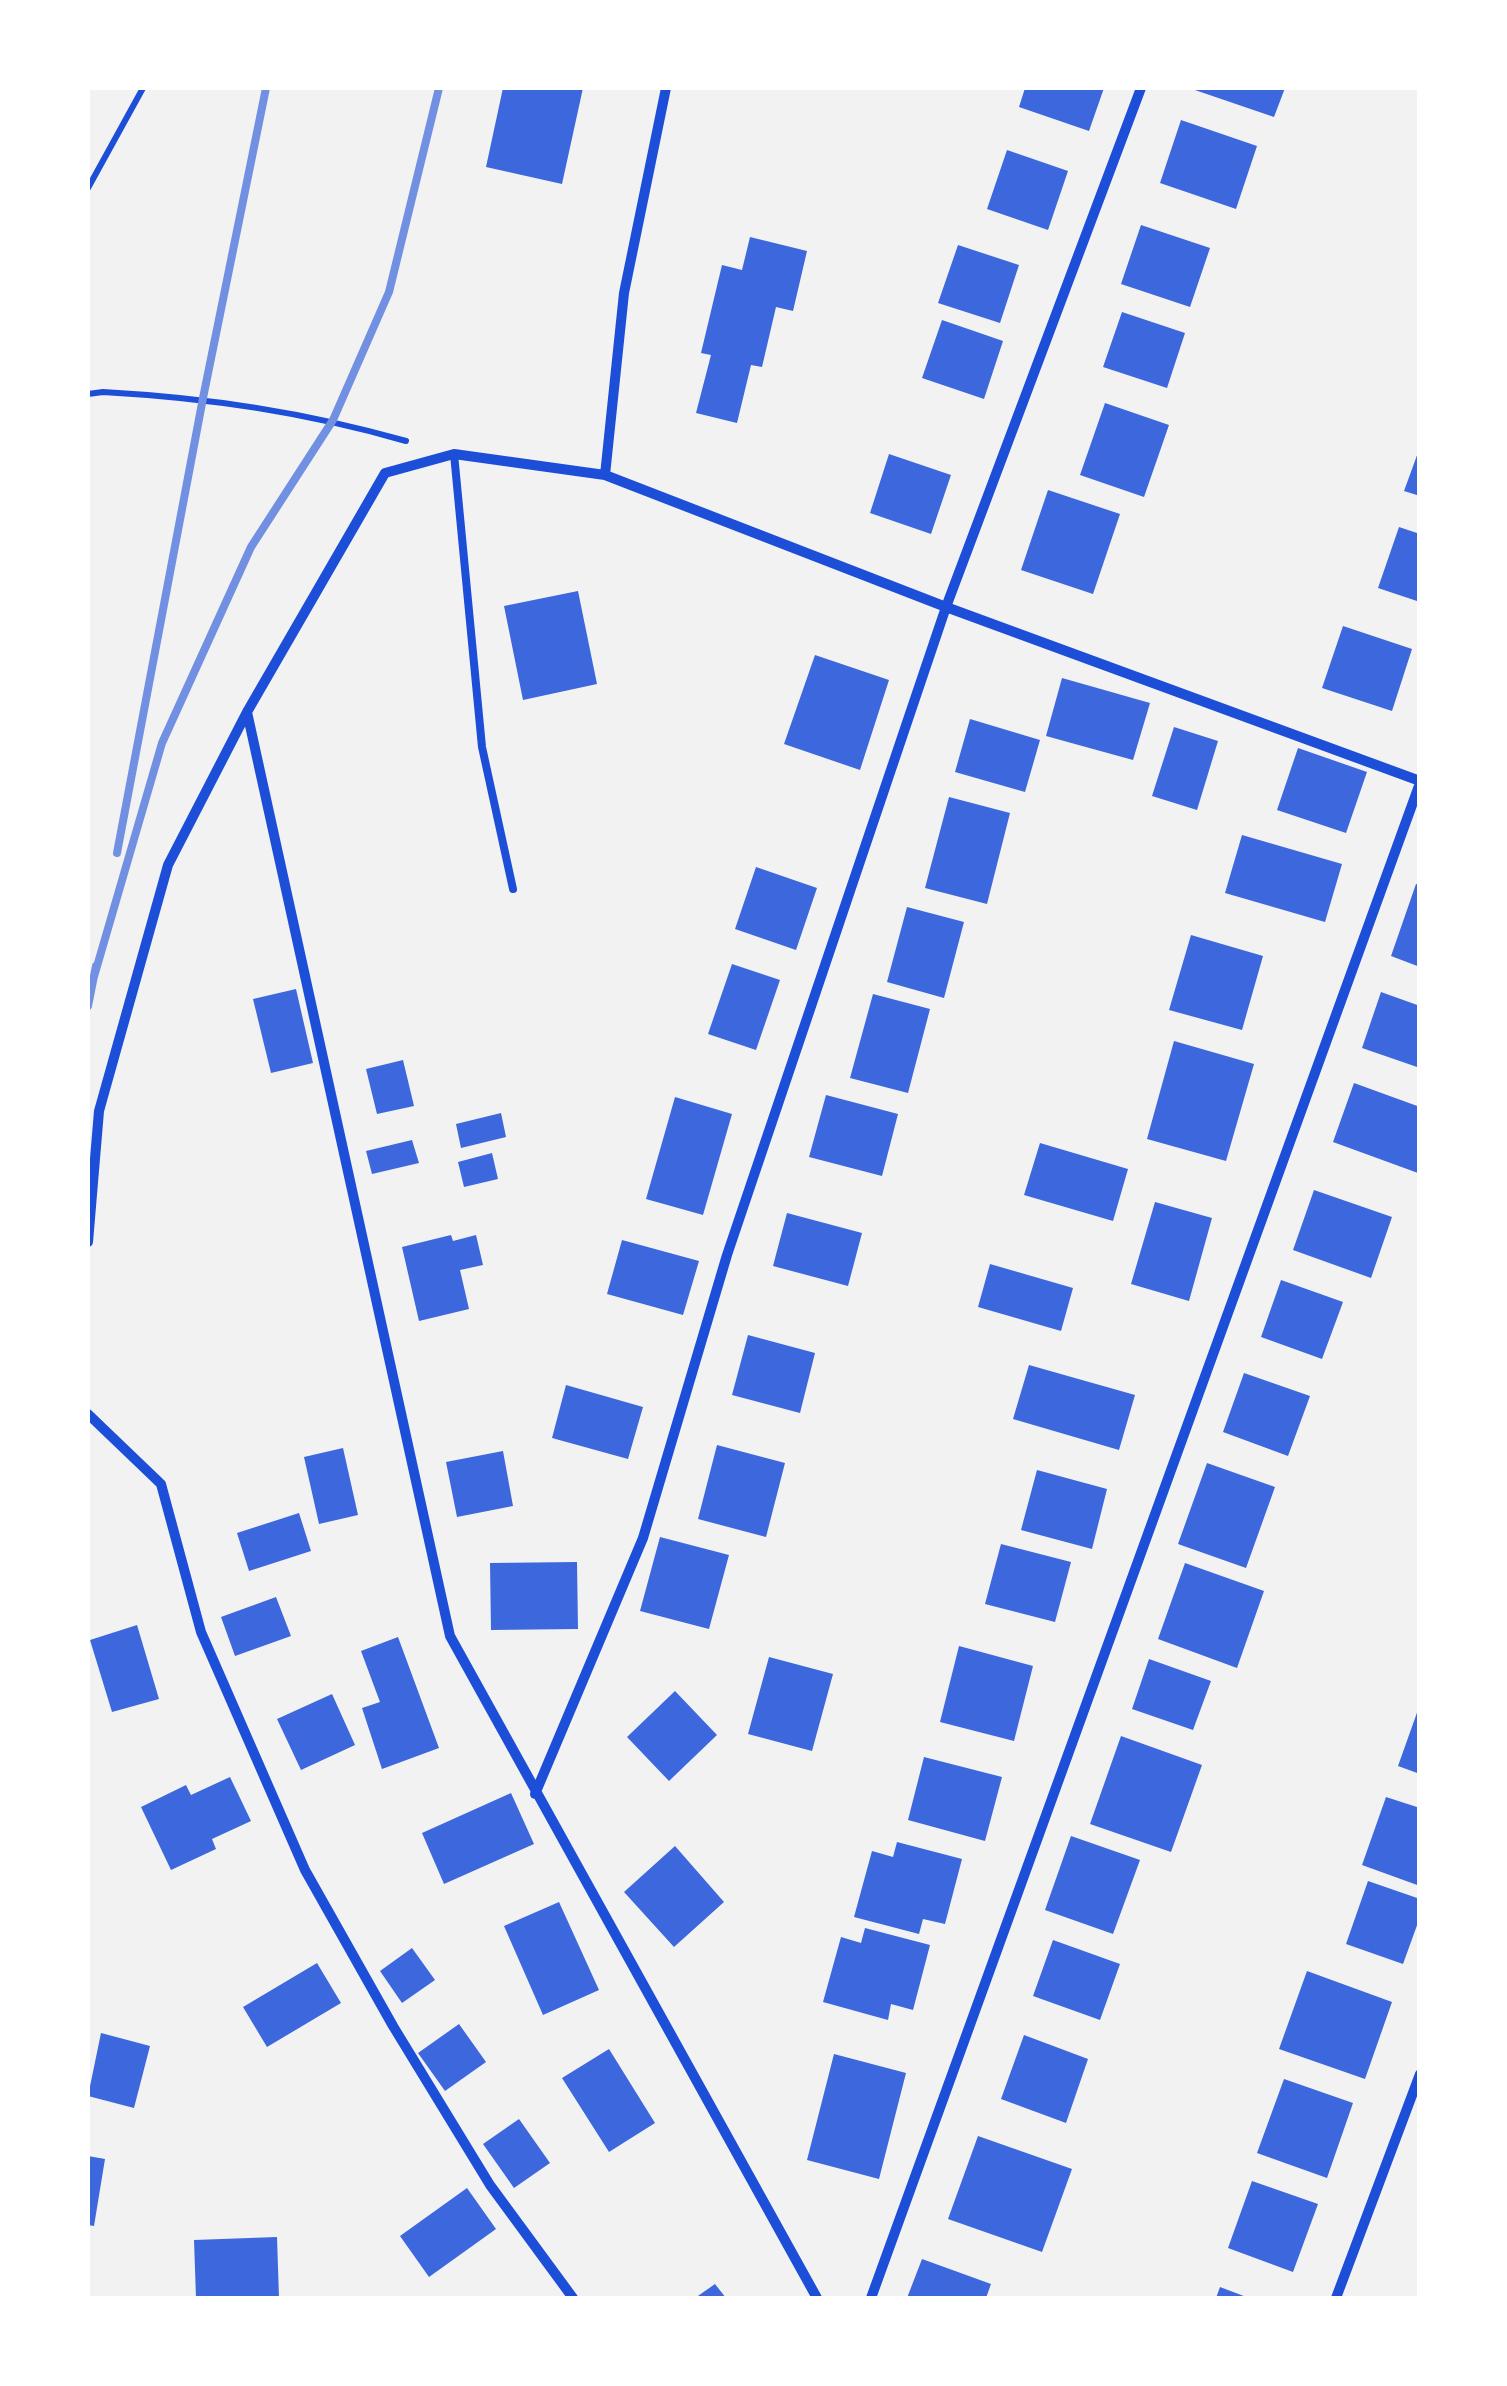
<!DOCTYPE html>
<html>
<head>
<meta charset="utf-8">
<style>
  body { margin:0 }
  #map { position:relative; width:1507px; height:2386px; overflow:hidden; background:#f2f2f2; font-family:"IBM Plex Sans",sans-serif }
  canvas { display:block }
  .frame { position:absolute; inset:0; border:90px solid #fff; pointer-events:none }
</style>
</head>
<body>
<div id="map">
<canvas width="1507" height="2386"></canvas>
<div class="frame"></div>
</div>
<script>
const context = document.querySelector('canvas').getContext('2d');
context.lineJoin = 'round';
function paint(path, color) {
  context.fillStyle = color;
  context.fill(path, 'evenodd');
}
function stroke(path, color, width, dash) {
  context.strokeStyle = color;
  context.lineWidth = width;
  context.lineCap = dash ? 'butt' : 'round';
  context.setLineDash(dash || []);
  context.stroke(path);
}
paint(new Path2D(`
  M503,88H583L562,184L486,167Z
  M1025,88H1104L1089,131L1019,107Z
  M1189,88H1285L1274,117Z
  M1181,120L1257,146L1236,209L1160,183Z
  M1007,150L1068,171L1048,230L987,209Z
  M1141,225L1210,248L1190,307L1121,284Z
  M750,237L807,251L793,311L776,307L762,367L751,365L737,423L696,413L711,355L701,353L722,265L742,270Z
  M958,245L1019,265L1000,323L938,303Z
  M1122,312L1185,333L1167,388L1103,367Z
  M942,320L1003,341L984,399L922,378Z
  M1105,403L1169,425L1144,497L1080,475Z
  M1420,447V496L1404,491Z
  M889,454L951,475L931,534L870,513Z
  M1048,490L1120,514L1093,594L1021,570Z
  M1399,527L1420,534V602L1378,588Z
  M578,591L597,684L523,700L504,606Z
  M1343,626L1412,649L1392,711L1322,688Z
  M815,655L889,680L860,770L784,744Z
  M1062,678L1150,703L1133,760L1046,736Z
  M970,719L1040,740L1025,792L955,772Z
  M1174,727L1218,741L1197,810L1152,796Z
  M1298,748L1367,772L1346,833L1277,810Z
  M949,797L1010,813L987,904L925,888Z
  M1242,835L1342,864L1325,922L1225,893Z
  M756,867L817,888L796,950L735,929Z
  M1416,884L1420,885V967L1391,956Z
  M907,907L964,922L944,998L887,982Z
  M1191,935L1263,956L1242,1030L1169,1010Z
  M732,964L780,980L756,1050L708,1034Z
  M296,989L313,1063L271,1073L253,999Z
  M1381,992L1420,1006V1068L1362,1048Z
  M873,994L930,1009L908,1093L850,1078Z
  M1174,1041L1254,1064L1226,1161L1147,1139Z
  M403,1060L414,1106L377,1114L366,1069Z
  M1354,1083L1420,1107L1418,1173L1333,1142Z
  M826,1095L898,1114L882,1176L809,1157Z
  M675,1097L732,1114L703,1215L646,1199Z
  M501,1113L506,1137L461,1148L456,1124Z
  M412,1140L419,1163L372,1174L366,1151Z
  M1040,1143L1128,1169L1113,1221L1024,1195Z
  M492,1153L498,1179L464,1187L458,1162Z
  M1314,1190L1392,1217L1371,1278L1293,1250Z
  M1155,1202L1212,1218L1189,1301L1131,1284Z
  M787,1213L862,1233L848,1286L773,1266Z
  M451,1235L453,1241L476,1235L483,1265L460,1270L469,1309L419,1321L402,1247Z
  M622,1240L699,1261L683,1315L607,1294Z
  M990,1264L1073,1288L1061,1331L978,1307Z
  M1281,1280L1343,1302L1322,1359L1261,1337Z
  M748,1335L815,1353L800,1413L732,1395Z
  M1029,1365L1135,1395L1119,1450L1013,1419Z
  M1244,1373L1310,1396L1288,1456L1223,1432Z
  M566,1385L643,1407L628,1459L552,1438Z
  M717,1445L785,1463L766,1537L698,1519Z
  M343,1448L358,1515L319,1524L304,1457Z
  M503,1451L513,1506L457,1517L446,1462Z
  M1207,1463L1275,1487L1246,1568L1178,1544Z
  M1037,1470L1107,1489L1092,1549L1021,1530Z
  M299,1513L311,1551L249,1571L237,1533Z
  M660,1537L729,1555L709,1629L640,1611Z
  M1001,1544L1071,1562L1055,1622L985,1604Z
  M577,1562L578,1629L491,1630L490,1563Z
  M1185,1563L1264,1591L1237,1668L1158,1639Z
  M276,1597L291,1636L235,1656L221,1617Z
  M137,1625L159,1699L112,1712L90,1640Z
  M398,1637L439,1748L382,1769L362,1708L380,1702L361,1651Z
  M959,1646L1033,1666L1014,1741L940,1722Z
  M769,1657L833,1674L812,1751L748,1734Z
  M1149,1659L1211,1681L1193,1730L1132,1709Z
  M675,1691L717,1735L669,1781L627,1737Z
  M332,1694L355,1745L301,1770L277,1719Z
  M1419,1707H1420V1774L1398,1766Z
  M1121,1736L1202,1765L1171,1852L1090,1824Z
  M924,1757L1002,1777L985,1841L908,1820Z
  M230,1777L251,1821L212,1839L216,1849L171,1870L141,1807L186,1785L191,1795Z
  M511,1793L534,1844L444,1884L422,1833Z
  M1386,1797L1420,1808V1886L1362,1865Z
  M1071,1836L1140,1860L1113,1934L1045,1910Z
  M897,1842L962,1859L945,1924L923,1919L919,1934L854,1917L872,1851L893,1857Z
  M675,1846L724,1902L674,1947L624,1892Z
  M1368,1881L1420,1899V1917L1403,1964L1346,1944Z
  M559,1902L599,1990L543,2015L504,1926Z
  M865,1928L930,1945L913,2010L891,2004L888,2020L823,2002L841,1937L861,1943Z
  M1053,1940L1120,1964L1100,2020L1033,1996Z
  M412,1948L435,1980L402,2003L380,1971Z
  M317,1963L341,2003L267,2047L243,2007Z
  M1307,1971L1392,2002L1365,2079L1279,2049Z
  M459,2024L486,2062L445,2091L418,2053Z
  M101,2033L150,2046L134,2108L88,2096Z
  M1024,2035L1088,2059L1066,2123L1001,2099Z
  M609,2049L655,2123L609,2152L562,2078Z
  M834,2054L906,2073L879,2179L807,2160Z
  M1284,2079L1353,2103L1327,2178L1257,2153Z
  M519,2119L550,2163L514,2188L483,2144Z
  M978,2136L1072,2169L1042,2252L948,2219Z
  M88,2156L105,2159L94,2226L88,2225Z
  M1252,2181L1318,2204L1293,2272L1228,2248Z
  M467,2188L496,2229L429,2277L400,2236Z
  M277,2237L279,2298H196L194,2240Z
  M922,2259L991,2284L986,2298H907Z
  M715,2284L726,2298H695Z
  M1220,2287L1249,2298H1216Z`), '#3d67dc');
stroke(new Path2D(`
  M88,188L143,88
  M88,394L103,392C210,398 304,412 406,441`), '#1d4ed8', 6);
stroke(new Path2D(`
  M454,454L482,747L513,889`), '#1d4ed8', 8);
stroke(new Path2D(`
  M605,475L624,293L666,88
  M88,1242L99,1111L168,865L247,712
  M88,1414L161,1484L201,1632L305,1870L393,2026L490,2185L573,2298
  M535,1794L643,1538L727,1255L946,607L1141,88
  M817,2298L450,1636L247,712L385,473L454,454L605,475L946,607L1420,781
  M871,2298L1420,783
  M1336,2298L1420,2074`), '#1d4ed8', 10);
stroke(new Path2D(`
  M117,853L203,398L266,88
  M93,980L162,743L251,547L333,420L389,292L439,88
  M88,1006L96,966`), '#7290e2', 8);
</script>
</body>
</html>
